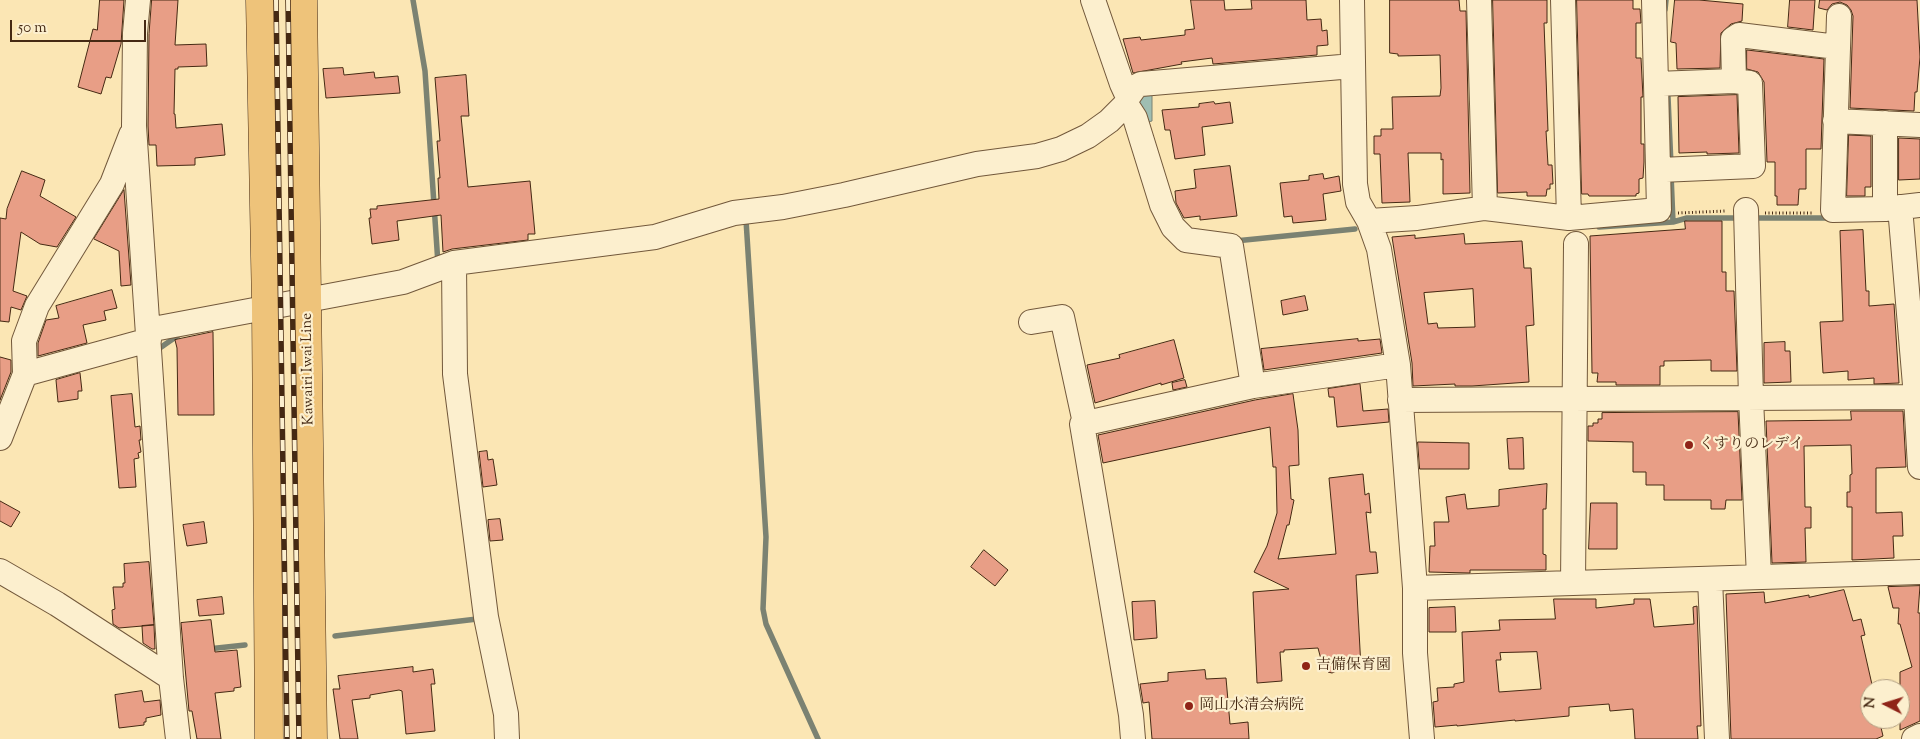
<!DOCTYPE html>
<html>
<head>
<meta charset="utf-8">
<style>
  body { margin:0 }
  #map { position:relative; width:1920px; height:739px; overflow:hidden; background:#fbe6b4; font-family:"Sorts Mill Goudy",serif }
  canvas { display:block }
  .north { position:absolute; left:1860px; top:679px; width:50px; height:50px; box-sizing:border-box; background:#fcefce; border:1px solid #b3a083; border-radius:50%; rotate:275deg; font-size:14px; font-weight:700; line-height:20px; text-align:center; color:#452913 }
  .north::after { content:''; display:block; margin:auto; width:18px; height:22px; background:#8f2418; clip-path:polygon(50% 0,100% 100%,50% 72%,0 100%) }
  .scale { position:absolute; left:10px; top:20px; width:136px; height:22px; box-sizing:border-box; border:2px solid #452913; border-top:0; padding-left:6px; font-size:15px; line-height:18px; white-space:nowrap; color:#452913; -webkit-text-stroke:4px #fcefce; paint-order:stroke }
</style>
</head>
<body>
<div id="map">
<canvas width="1920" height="739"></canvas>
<div class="north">N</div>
<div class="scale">50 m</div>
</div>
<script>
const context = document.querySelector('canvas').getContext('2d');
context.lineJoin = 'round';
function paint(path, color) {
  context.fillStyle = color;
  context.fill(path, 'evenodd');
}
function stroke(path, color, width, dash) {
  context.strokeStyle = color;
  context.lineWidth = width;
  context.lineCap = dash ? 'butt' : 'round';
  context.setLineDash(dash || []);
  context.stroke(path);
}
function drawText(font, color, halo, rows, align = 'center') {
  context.font = font + ' "Sorts Mill Goudy","Noto Serif JP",serif';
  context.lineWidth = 4.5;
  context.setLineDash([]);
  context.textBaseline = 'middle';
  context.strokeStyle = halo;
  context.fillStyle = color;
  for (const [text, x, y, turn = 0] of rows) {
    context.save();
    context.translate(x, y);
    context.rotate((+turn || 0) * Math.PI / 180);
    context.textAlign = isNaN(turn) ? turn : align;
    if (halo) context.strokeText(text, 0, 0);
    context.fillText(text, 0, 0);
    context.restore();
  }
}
const water = new Path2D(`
  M1139,91L1152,95V121L1144,123L1132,103Z`);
paint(water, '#9fbeb2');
stroke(water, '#7b8272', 1);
stroke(new Path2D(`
  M413,0L425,71L438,264
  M1665,10L1666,0
  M1668,97L1671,165
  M1671,174L1673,222
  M1751,218H1832
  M746,220L766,537L763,609L766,624L818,739
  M1599,227L1673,222L1687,218H1742
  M1235,241L1355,229
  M157,350L180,334
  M335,636L477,619
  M208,649L245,645`), '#7b8272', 5.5);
const building = new Path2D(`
  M100,0H124L121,44L111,78L106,77L101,94L78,87L93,29L97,30Z
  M152,0H178L175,45L206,44L207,66L178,67V69H175L174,114H175L176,128L222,124L225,155L195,158V165L157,166L156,145H149L148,126L149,34Z
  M1191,0H1224L1225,10L1252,9L1251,0H1306L1307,20L1321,19L1322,31L1327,30L1328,45L1317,46V55L1213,64L1212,58L1181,62L1182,64L1133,73L1123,39L1140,37L1141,40L1185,35V30L1194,29Z
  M1390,0H1459L1460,11H1466L1470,193L1443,194V159L1441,160V153H1408L1410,202L1382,203L1380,154H1374V136H1381V129H1393L1392,97L1440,96L1441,88L1440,55L1398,56V54L1390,53Z
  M1493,0H1547V23H1544L1548,131H1546L1548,165H1552L1553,184H1550V189H1547L1546,196H1527V192L1498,193Z
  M1577,0H1633V9H1640L1641,23H1636V58H1641L1643,97H1641V144H1644V162L1643,178L1639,179V193L1636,194V196H1589L1588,194H1582Z
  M1675,0H1699L1743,4L1742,21L1731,24L1721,33L1720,68L1677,69L1676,43L1671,42Z
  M1790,0H1815L1813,30L1788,27Z
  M1820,0H1917L1920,57L1917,92H1915L1914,111L1850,108L1853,16L1851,10L1847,5L1840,2L1832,4L1827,10L1819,8Z
  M1747,50L1824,59L1821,149H1806V189H1799L1798,205H1777V196H1775V162H1767L1764,82L1758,72L1747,69Z
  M343,68L344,75L374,72L375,78L398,76L400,93L326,98L323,69Z
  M466,75L469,116H461L468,187L530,181L535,234H528V240L452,249L443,252L441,215L397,221L399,240L372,244L369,218H371L370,209H377V206L439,199L438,178H440L437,141H440L435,78Z
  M1737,95L1739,153L1707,154V152L1679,153L1678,97Z
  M1214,102L1215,104L1230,102L1233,123L1202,127L1205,155L1175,159L1170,130H1165L1162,110L1199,107V104Z
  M1849,135L1871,136V187H1865V196H1847Z
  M1899,138L1920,139V179L1899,180Z
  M1230,166L1237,216L1200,220V216L1184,218L1176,203L1175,191L1196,188L1194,170Z
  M22,171L45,180L40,196L76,217L57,247L40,244L21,232L13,291L27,296L21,310L11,307L9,322L0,321V218L6,219L7,209Z
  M1323,174L1324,179L1339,176L1341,191L1323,194L1326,220L1293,223L1292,216L1284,217L1280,183L1309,180V176Z
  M124,190L131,285L121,286L119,251L94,239Z
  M1685,221H1722V272H1726V291H1734L1737,371H1711V360L1664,361V366H1660V385H1616V382H1597L1598,373H1592L1590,236L1685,229Z
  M1863,230L1866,291H1869V306L1894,304L1899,383L1874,384V378L1848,380V371L1823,373L1820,322L1843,321L1840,231Z
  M1464,234L1465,244L1522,241L1524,268H1531L1534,325L1526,326L1529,382L1472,386H1455V384L1413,386L1412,363L1392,237L1415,235V238ZM1473,289L1475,327L1438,328L1437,323L1428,324L1424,293Z
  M112,290L117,308L104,311L106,320L83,325L87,343L38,356V343L46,320L59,318L56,306Z
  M1305,296L1308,310L1283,315L1281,301Z
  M213,332L214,415H178L177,348L175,340Z
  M1358,339V341L1380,339L1382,353L1264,370L1261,349Z
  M1174,340L1184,378L1161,385V383L1095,403L1087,365L1120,358L1119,355Z
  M1785,342V351H1790L1791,382L1764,383V343Z
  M0,357L11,360V372L0,400Z
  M80,373L82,391H78V399L58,402L56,380Z
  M1185,380L1187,387L1173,390L1172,383Z
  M1360,384L1363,411L1388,409L1389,422L1337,427L1334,397H1329L1328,389Z
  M132,394L135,427L140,426L141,440H139L141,452L138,453L139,458L134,459L136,487L119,488L111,396Z
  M1293,394L1298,430L1299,465L1289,466L1291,499L1294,500L1289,525H1287L1278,559L1336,554L1329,478L1363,474L1365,495L1369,493L1371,513L1366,512L1370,552H1376L1378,573L1356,575L1361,668H1344L1332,673L1328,672L1323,667L1318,648L1284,650V652H1280L1282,681L1257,683L1253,592L1289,589L1254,572L1267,546L1277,513L1276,467H1273L1270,427L1103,463L1098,435L1255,400Z
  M1851,411H1903L1906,467L1876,468V513L1902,512L1903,536H1893L1894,558L1852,560V507H1847V492H1850V475L1852,474L1851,445L1804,446L1805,507H1811V528H1805L1806,562L1772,563L1766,421L1851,420Z
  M1738,412L1742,500H1726L1725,509H1711V500H1664V485H1646V472H1633V442L1588,441V426H1593V423H1598V419H1602V413Z
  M1523,438L1524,469H1509L1507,439Z
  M1418,442L1469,443V469H1420Z
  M487,451L488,460L493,459L497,485L483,487L479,452Z
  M1547,484L1546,509H1543V554L1546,555V570H1470V573L1429,572L1430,546H1435L1434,522H1449L1446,497L1465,494L1467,509L1499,506V490Z
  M0,501L20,512L11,527L0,521Z
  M1591,503H1617V549H1589Z
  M500,519L503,540L490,541L488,520Z
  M204,522L207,543L187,546L183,525Z
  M984,550L1008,570L995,586L971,567Z
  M149,562L154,625L119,628L113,624L112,610L115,609L113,587H123V583H125L124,564Z
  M1920,586L1918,613H1920V721L1900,730V672L1912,667L1900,624H1898L1899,608H1893L1888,587Z
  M1844,590L1853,621L1861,619L1865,635L1861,636L1873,689H1870V719H1879L1883,736L1876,739H1731L1726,594L1764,592L1765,603L1809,595V597Z
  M222,597L224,614L199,616L197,600Z
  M1554,599H1596V608L1634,604V599H1650L1654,627L1694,624L1693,607L1697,606L1701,726H1697L1698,739H1635L1633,709L1610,711L1609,704L1569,707V716L1515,721V720L1457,726V725L1435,727L1433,702L1438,701L1437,688L1454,687V684L1464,682L1462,632L1500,630L1499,620L1555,619ZM1537,652L1541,689L1499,692L1496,660H1501L1500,653Z
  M1155,601L1157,638L1134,640L1132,602Z
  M1455,607L1456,632H1429V608Z
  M211,620L215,652L237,650L241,687L234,688V691L215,693L221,739H197L192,711H189L181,623Z
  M154,625L155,649H152L143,643L142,626Z
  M413,667V672L433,669L435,684H431L435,731L406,734L402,691L399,690L370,695V698L352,700L358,739H340L333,689H340L338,676Z
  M1205,670L1206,679L1226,678L1230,724L1248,722L1249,739H1152L1149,702L1143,703L1140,684L1168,681V673Z
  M142,691L144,702L160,700L161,715L146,718V722H144V725L119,728L115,695Z`);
paint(building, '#e89e86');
stroke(building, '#452913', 1);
const minor = new Path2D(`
  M138,0L135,33L134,126L171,678L178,739
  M1093,0L1122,84L1128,97L1126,104L1135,118L1162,205L1173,227L1186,240L1231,246L1253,386
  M1352,0L1355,184L1358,202L1369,221L1379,249L1398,365L1415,588V653L1422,739
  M1479,0L1485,208L1569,218L1659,210L1654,0
  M1563,0L1569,218
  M1839,16L1833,210L1885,209L1920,205
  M1734,81L1733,39L1739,35L1837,47
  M1656,84L1734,81L1750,83L1753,166L1660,170
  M1128,97L1135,87L1141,84L1353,66
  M1835,121L1920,125
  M1885,123V209
  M1900,207L1916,397H1920
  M1746,210L1751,398L1759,577
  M1369,221L1417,218L1485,208
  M454,263L455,374L486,617L506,714L507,739
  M1031,322L1062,317L1085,423
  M148,330L403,282L454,263L655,237L734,213L783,207L844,195L977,164L1037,156L1061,149L1088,136L1109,121L1126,104
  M25,374L149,340
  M1400,400L1916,397L1920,467
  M0,438L25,374L24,341L37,306L112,184L131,135
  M0,571L57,604L171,678
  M1710,579L1717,739
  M1573,583L1576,244
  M1415,588L1920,572
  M1133,739L1131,715L1082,424L1253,386L1398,365
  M1914,739L1920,736`);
const major = new Path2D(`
  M260,0L266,307L269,739
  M303,0L313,739`);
stroke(minor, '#72583b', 26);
stroke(major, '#452913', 29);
stroke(new Path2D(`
  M1678,213L1726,211
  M1765,213H1813`), '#452913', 3, [1, 2.5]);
stroke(minor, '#fcefce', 24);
stroke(major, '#eec37a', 28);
const rail = new Path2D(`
  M276,0L287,739
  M288,0L299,739`);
stroke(rail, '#452913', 5.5);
stroke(rail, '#fcefce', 4, [11]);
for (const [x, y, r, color] of [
  [1689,445,5,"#8f2418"],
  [1306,666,5,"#8f2418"],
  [1189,706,5,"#8f2418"]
]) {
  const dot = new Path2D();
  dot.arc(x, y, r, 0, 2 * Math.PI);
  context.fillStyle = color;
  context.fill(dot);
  stroke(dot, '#fcefce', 2);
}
drawText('15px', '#452913', '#fcefce', [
  ["Kawairi Iwai Line",309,369,-91]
]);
drawText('15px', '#452913', '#fcefce', [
  ["くすりのレデイ",1699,445],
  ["吉備保育園",1316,666],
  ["岡山水清会病院",1199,706]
], 'left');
</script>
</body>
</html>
